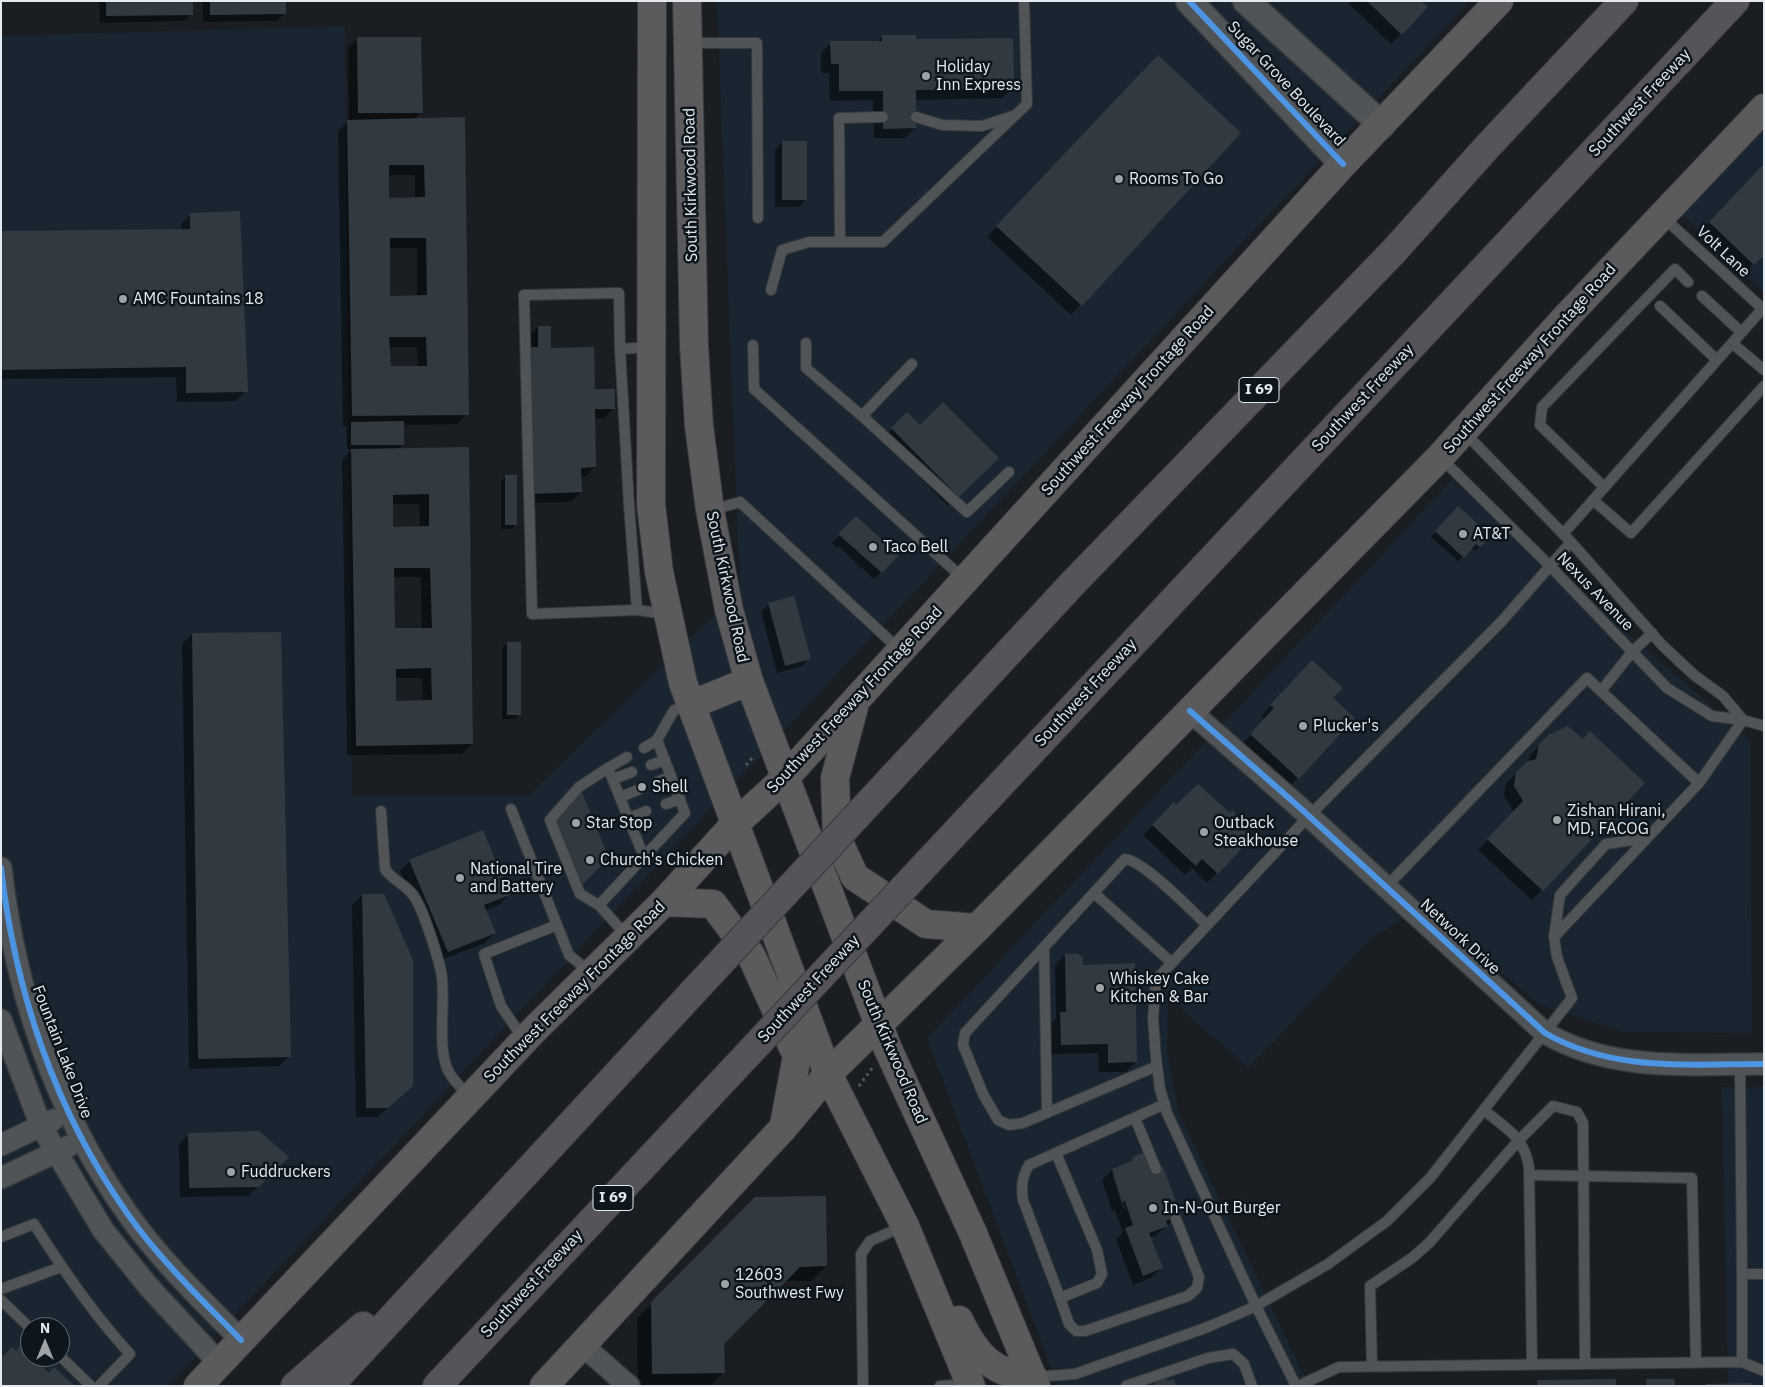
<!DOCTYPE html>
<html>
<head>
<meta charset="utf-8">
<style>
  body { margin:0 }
  #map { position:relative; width:1765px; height:1387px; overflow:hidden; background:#1a1e22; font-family:"IBM Plex Sans",sans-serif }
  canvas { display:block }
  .frame { position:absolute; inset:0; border:2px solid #e4eaef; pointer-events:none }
  .north { position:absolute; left:20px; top:1317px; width:50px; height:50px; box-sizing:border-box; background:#0d161d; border:1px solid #636b71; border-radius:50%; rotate:0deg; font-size:14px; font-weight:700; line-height:20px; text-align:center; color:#e4eaef }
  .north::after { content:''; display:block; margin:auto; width:18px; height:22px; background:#9da3a7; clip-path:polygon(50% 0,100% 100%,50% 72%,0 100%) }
</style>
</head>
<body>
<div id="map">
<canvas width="1765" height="1387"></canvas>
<div class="frame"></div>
<div class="north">N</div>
</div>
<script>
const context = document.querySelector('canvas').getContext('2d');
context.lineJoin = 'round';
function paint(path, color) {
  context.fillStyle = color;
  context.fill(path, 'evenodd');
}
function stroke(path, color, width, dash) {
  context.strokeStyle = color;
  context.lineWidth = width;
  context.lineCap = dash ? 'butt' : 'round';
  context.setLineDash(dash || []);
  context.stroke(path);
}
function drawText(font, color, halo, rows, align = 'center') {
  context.font = font + ' "IBM Plex Sans",sans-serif';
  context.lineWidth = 5;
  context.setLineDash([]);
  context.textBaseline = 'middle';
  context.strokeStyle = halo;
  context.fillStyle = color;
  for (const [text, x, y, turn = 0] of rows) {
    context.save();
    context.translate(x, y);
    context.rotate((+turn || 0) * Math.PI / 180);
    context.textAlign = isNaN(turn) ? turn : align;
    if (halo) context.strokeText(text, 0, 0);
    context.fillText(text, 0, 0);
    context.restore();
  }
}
paint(new Path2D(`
  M717,1H1470L168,1386H1V36L345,26L352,796L530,795L740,589ZM30,1327H60V1357H30Z
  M1764,125V293L1677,210Z
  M1452,480L1750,740L1752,1033L1625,1032L1542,1006L1421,908L1374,936L1248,1068L1168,997L1167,1050L1179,1114L1309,1386H1058L927,1038Z
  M1722,1087H1764V1386H1728Z`), '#192631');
paint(new Path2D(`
  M99,1H191V14L184,21L100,23Z
  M203,1H284L285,13L277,21L203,22Z
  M1346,1H1419L1401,34L1391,44Z
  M883,36L915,41L1012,88L1002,98L915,100V128L905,138H874L873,100L830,101L829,73H821V53L831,43L877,42Z
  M358,38L421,112L414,120L464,119L467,414L457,424L403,425V444L398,449L468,448L472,744L462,754L347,755L342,460L353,449H347L346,428L348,426H343L338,131L349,121L348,48ZM388,175H415V198L388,199ZM388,248H417V297H389ZM388,347H417L418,367H390ZM392,504H419L420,528H392ZM393,577H421L422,629L394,630ZM395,678H422L423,702H395Z
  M1148,67L1240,133L1071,315L987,237Z
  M782,142L806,199L799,207H775V150Z
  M1764,166V254L1743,274L1700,232Z
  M191,214L246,391L236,401L177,402L176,377L1,379V232L181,230V224Z
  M538,327L550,349L614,408L604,418L593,419L595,467L585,477H580L581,492L571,502L524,503L520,358L529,350L528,337Z
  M907,414L920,427L997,458L948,506L882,439Z
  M506,476L516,524L511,529H501V481Z
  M1458,508L1489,536L1475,551L1471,548L1458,561L1431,537Z
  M856,518L881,572L874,579L862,568L861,569L839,546L837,548L832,543Z
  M769,604L809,659L802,666L777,673L761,612Z
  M192,634L289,1056L279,1066L189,1069L182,644Z
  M507,644L519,714L515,719H502V648Z
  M1302,671L1353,718L1288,788L1241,745L1265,719L1261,716Z
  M1548,736L1643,783L1532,900L1478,850L1514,812L1504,796L1506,783L1528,763L1530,755Z
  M1174,804L1242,828L1252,837L1207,883L1192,868L1185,875L1143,835Z
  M410,861L509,895L499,905L485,910L495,933L485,943L438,961L400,871Z
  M362,895L402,1096L377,1117H356L352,905Z
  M1065,955L1081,966L1136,1062L1126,1072H1099L1098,1053L1051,1054V1023L1056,1018L1055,965Z
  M189,1134L287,1157L248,1196L180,1197L179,1144Z
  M1134,1158L1152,1173L1180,1214L1156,1235L1150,1238L1161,1268L1151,1278L1133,1285L1116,1239L1123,1232L1115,1210L1112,1211L1102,1180L1112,1170L1128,1164ZM1112,1173H1114L1125,1208H1123Z
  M740,1213L826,1266L811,1281H784L723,1343V1372L710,1386H638L637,1319Z`), '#0007');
paint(new Path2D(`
  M106,1H193V15L106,16Z
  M210,1H286V14L210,15Z
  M1367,1H1421L1428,7L1402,35Z
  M882,35H916V39L1013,38L1014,89L916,90V128L883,129V91H839V64H831L830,41H882Z
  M357,37H421L423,113H358Z
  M1158,55L1241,133L1082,306L996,226Z
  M465,117L469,415L352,416L347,120ZM389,165H424L425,197L389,198ZM390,238H426L427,295L390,296ZM389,337H426L427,366H391Z
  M782,141H807V200H782Z
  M1764,164V255L1754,265L1709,222Z
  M240,211L248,392L186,393V367L1,370V231L190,229V213Z
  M538,326H551V348L594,347L595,389H615V409H595L596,467L581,468L582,492L533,494L530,347H538Z
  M943,402L999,458L959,497L891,428L907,412L920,425Z
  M404,421V445H351V422Z
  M469,447L473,744L356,746L351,449ZM429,494V526L393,527V495ZM394,568H430L432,628H395ZM431,668L432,700L396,701V669Z
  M505,475H517V525H505Z
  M1458,506L1491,536L1480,547L1476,544L1464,558L1435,531Z
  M856,516L899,555L882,573L838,534Z
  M794,596L811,659L785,666L768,603Z
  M281,632L291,1057L198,1059L192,633Z
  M507,642H521V715H507Z
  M1312,660L1343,688L1333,698L1355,718L1299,779L1250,734L1274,708L1270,705Z
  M1568,726L1583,739L1590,731L1645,783L1543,891L1487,839L1523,801L1514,786L1516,772L1528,761L1536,759L1539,744L1548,735Z
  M1198,784L1230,813L1232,810L1247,825L1244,828L1253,836L1218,874L1202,859L1196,866L1152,825L1174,802L1176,805Z
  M581,790L609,858L582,885L555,819Z
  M483,830L510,895L484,905L496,933L448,952L409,860Z
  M362,894H384L413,960V1086L388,1108H366Z
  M1065,954H1078L1083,957V965L1135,963L1137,1062L1108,1063V1044L1061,1045L1060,1012H1066Z
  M259,1131L289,1157L259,1187L189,1188L188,1133Z
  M1147,1151L1152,1172L1163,1167L1181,1215L1166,1221L1168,1226L1149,1233L1163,1268L1143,1276L1125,1228L1133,1225L1125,1201L1122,1202L1112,1169L1132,1161L1133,1157Z
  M826,1196L827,1266L800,1267L724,1344L725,1373L652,1374L651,1302L755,1197Z
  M20,1346L49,1373L54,1367L75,1386H1V1358L12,1347L16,1351Z
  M1166,1377L1167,1381L1174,1379L1176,1386H1151L1156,1384L1155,1381Z
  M1616,1379V1386H1537V1380Z
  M1646,1379H1674L1675,1386H1647Z
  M1752,1383V1386H1706V1384Z`), '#313a41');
const service = new Path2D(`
  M689,43H757L758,218
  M883,117L839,118L840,242H883L1027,104L1024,1
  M916,117L942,125L982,126L1013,116
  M1663,217L1764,310
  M771,290L782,250L809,242H840
  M1702,296L1741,332
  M1660,306L1717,360
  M806,343V368L862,416L912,364
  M1732,343L1764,370
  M753,345L754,389L965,580
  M651,347L620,349L619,293L524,295L532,614L637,610L666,614
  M620,349L629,505L637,610
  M862,416L967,512L1009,472
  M1464,432L1571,542L1662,645L1694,675L1723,696L1743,720
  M1441,458L1550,566L1667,688L1712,716L1743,720L1764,726
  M1604,487L1540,425L1542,407L1675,269L1688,282
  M1593,500L1631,533L1764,386
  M712,510L740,502L901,651
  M1563,534L1764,307
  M1601,691L1632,652L1652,633
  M644,748L657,740
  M627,757L608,768L644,857
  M651,765L665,760
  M613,779L632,772
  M657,782L671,776
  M620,797L638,790
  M666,804L680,799
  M511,809L569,955L591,973
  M381,811L385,869C392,880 405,884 413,895C423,908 437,954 441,971C447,998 435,1051 450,1074C455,1082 463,1090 470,1097
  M629,818L646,811
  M1386,887L1587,678L1699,783L1743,720
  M1094,893L1172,963
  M599,905L580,894L550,820L579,787L608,768
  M627,936L599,905L685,813L657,740L674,710L690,705
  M1554,937L1560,895L1606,844L1647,838
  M1044,947L1047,1113
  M524,1040L501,1006L484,954L557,925
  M1740,1064L1742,1274H1764
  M1157,1066L1023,1123L1009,1125L998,1120L983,1094L963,1045L965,1033L1125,859C1144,861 1191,910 1207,925
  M1485,1111C1507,1129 1524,1137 1529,1167L1532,1364
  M1135,1118L1156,1169
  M1056,1153L1097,1250L1102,1274L1097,1283L1060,1298L1023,1200C1021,1186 1022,1177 1029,1165L1165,1104
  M1529,1175L1692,1178L1696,1363
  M1,1237L34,1224C63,1270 93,1314 130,1354L99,1386
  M1,1289L61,1267
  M1060,1298L1069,1324L1076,1331H1085L1188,1296L1197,1288L1199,1277L1176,1219
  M1,1300L30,1328
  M60,1356L91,1386
  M1742,1362L1764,1371
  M1372,1366L1370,1286L1412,1258L1429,1243L1519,1140L1553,1106L1577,1112L1583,1123L1585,1364
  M1034,1377L1075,1374L1208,1327L1256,1306L1328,1264L1387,1221L1430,1178L1572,998L1557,957L1554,937L1699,783
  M863,1386L861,1254L870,1241L904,1226
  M940,1386L969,1384
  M1126,1386L1208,1358L1233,1354L1244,1364L1252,1386
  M1296,1386L1256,1306L1167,1113L1160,1089L1156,1058L1153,1018L1156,980L1309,816L1502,621L1571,542
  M1298,1386L1339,1367L1742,1362V1274`);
const minor = new Path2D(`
  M1190,711L1298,806L1545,1033C1612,1072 1688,1064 1764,1064
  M1,868C15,991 55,1111 127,1213C160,1260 201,1299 241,1340
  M1,1020L41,1126L103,1230L149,1287L219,1363
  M1,1145L53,1120
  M1,1178L69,1146
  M582,1345L629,1386`);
const tertiary = new Path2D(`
  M1189,1L1343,164
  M1246,1L1382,125`);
const secondary = new Path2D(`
  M652,1L651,504L659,572L683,683L828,1074L905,1226L971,1386
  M687,1L694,346L699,426L710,510L729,610L749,681L888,1049L972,1231L1036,1386
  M691,705L749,681
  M854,707L835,778L837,838L855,877L926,924L977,928
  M664,902L713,904L751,955L797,1056L784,1125
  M959,1320C976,1355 993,1375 1033,1377
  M198,1386L535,1029L664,902L734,825L785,778L1343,164L1499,1
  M544,1386L784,1127L828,1074L977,928L1440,457L1569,314L1764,108`);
const motorway = new Path2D(`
  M892,778L1074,582L1394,251L1487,147L1624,1
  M928,862L1735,1
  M295,1386L363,1326
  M329,1386L694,991
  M437,1386L734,1069`);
stroke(service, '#36393c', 12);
stroke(minor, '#36393c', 24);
stroke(tertiary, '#36393c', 29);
stroke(secondary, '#36393c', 30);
stroke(motorway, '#36393c', 30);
stroke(new Path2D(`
  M746,765L754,756
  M859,1086L873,1067`), '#565a5c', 3, [2.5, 4]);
stroke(service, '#505457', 10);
stroke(minor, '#505457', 21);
stroke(tertiary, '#505457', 26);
stroke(secondary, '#5b5b5e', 28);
stroke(motorway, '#575459', 28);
const motorwayBridge = new Path2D(`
  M694,991L892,778
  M734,1069L928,862`);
stroke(motorwayBridge, '#36393c', 30, []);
stroke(motorwayBridge, '#575459', 28);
stroke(new Path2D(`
  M1189,1L1343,164
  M1190,711L1298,806L1545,1033C1612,1072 1688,1064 1764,1064
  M1,868C15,991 55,1111 127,1213C160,1260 201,1299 241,1340`), '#4d94e3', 6);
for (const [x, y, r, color] of [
  [926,76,5,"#9da3a7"],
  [1119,179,5,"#9da3a7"],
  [123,299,5,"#9da3a7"],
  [1463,534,5,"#9da3a7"],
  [873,547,5,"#9da3a7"],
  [1303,726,5,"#9da3a7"],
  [642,787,5,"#9da3a7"],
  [1557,820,5,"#9da3a7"],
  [576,823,5,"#9da3a7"],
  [1204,832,5,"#9da3a7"],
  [590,860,5,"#9da3a7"],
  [460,878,5,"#9da3a7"],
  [1100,988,5,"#9da3a7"],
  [231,1172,5,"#9da3a7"],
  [1153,1208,5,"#9da3a7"],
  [725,1284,5,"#9da3a7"]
]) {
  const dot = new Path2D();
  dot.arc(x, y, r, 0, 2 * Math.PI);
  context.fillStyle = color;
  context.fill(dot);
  stroke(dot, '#0d161d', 2);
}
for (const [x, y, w] of [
  [1259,390,40],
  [613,1198,40]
]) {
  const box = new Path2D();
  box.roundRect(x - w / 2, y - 12.5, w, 25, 4);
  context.fillStyle = '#0d161d';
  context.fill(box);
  stroke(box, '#e4eaef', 1);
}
drawText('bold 15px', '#e4eaef', null, [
  ["I 69",1259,390],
  ["I 69",613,1198]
]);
drawText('16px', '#e4eaef', '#0d161d', [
  ["Holiday",936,67],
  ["Inn Express",936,85],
  ["Rooms To Go",1129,179],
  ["AMC Fountains 18",133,299],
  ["AT&T",1473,534],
  ["Taco Bell",883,547],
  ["Plucker's",1313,726],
  ["Shell",652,787],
  ["Zishan Hirani,",1567,811],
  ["MD, FACOG",1567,829],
  ["Star Stop",586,823],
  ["Outback",1214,823],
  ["Steakhouse",1214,841],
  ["Church's Chicken",600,860],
  ["National Tire",470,869],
  ["and Battery",470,887],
  ["Whiskey Cake",1110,979],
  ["Kitchen & Bar",1110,997],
  ["Fuddruckers",241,1172],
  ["In-N-Out Burger",1163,1208],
  ["12603",735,1275],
  ["Southwest Fwy",735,1293]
], 'left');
drawText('16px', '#e4eaef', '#0d161d', [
  ["Sugar Grove Boulevard",1286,84,47],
  ["Southwest Freeway",1640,103,-47],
  ["South Kirkwood Road",691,185,-91],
  ["Volt Lane",1723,252,43],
  ["Southwest Freeway Frontage Road",1530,359,-48],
  ["Southwest Freeway",1363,398,-47],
  ["Southwest Freeway Frontage Road",1128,401,-48],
  ["South Kirkwood Road",727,587,78],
  ["Nexus Avenue",1595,592,46],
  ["Southwest Freeway",1086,693,-47],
  ["Southwest Freeway Frontage Road",855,700,-47],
  ["Network Drive",1460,937,43],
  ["Southwest Freeway",809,989,-47],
  ["Southwest Freeway Frontage Road",575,992,-45],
  ["Fountain Lake Drive",62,1052,69],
  ["South Kirkwood Road",892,1052,67],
  ["Southwest Freeway",532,1284,-47]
]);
</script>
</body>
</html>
